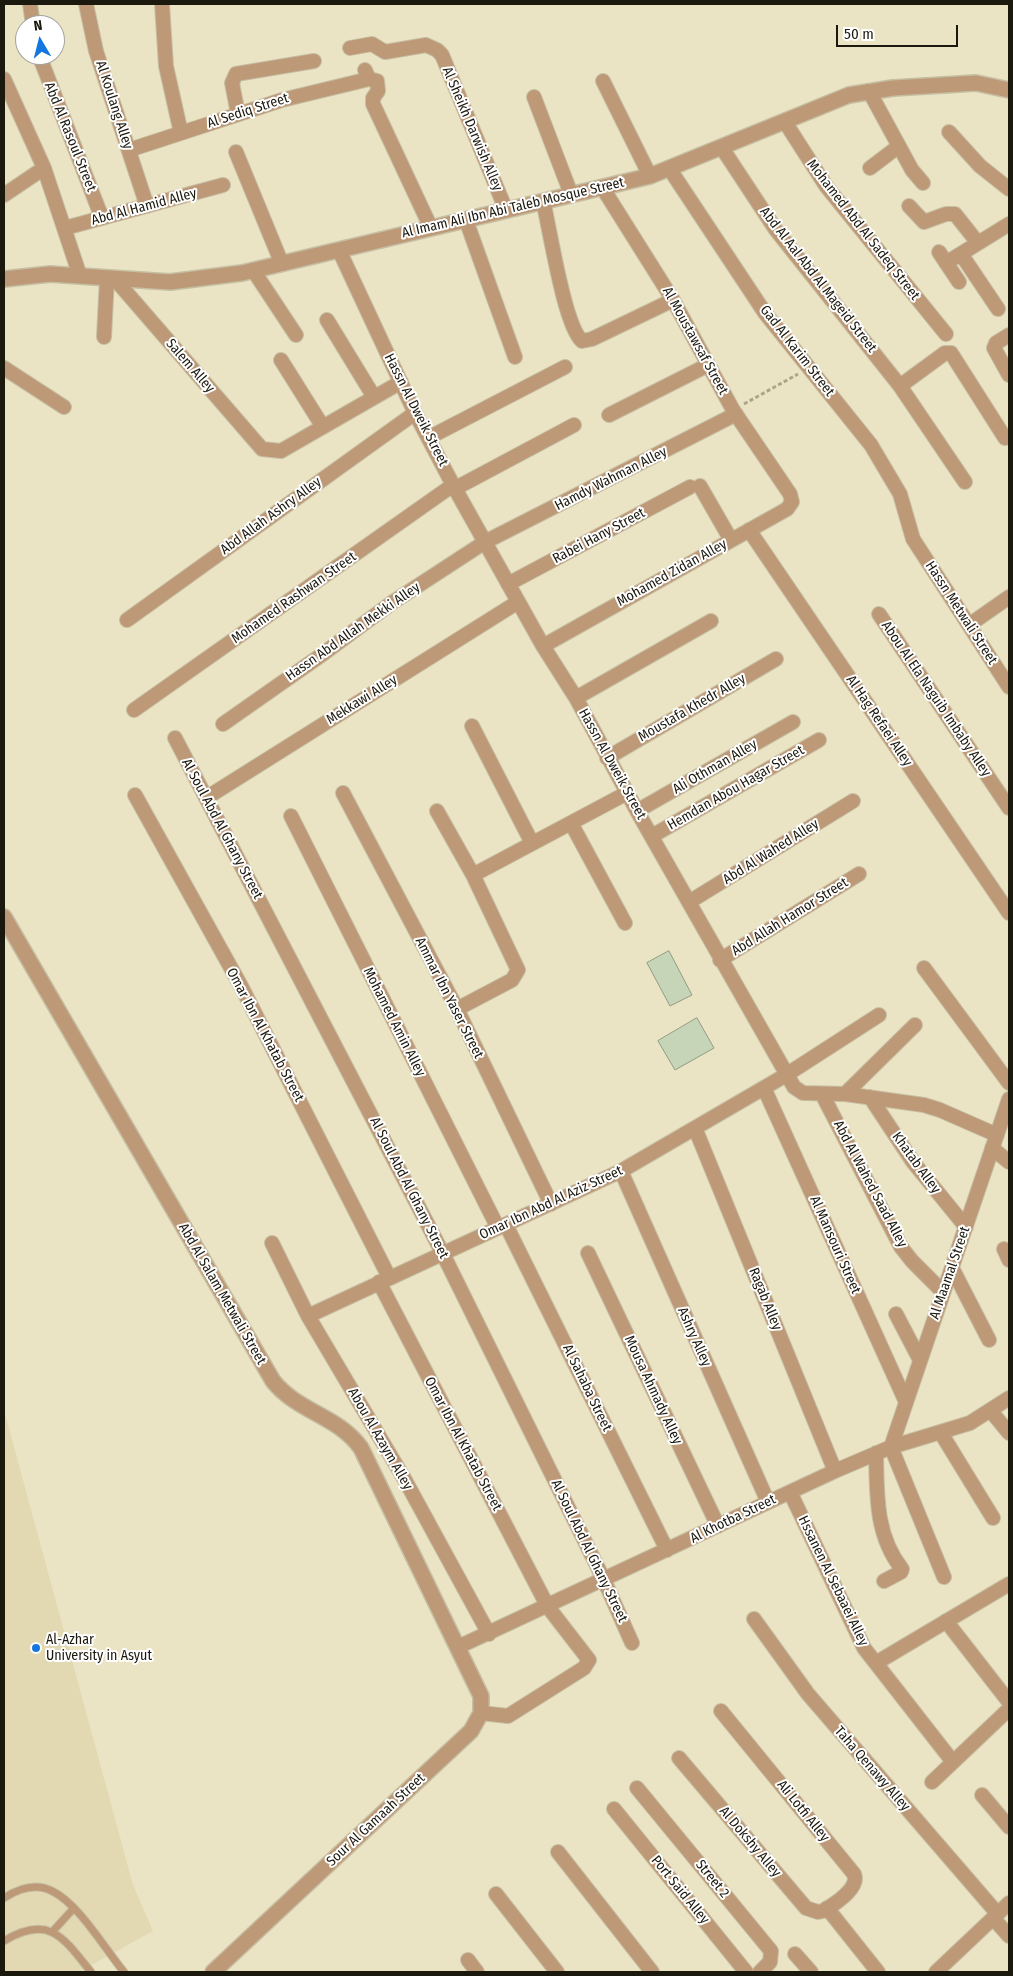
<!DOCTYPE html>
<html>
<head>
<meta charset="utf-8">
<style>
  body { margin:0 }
  #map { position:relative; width:1013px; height:1976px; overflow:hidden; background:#ebe4c4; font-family:"Fira Sans Condensed",sans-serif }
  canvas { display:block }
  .frame { position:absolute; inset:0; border:5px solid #1b180d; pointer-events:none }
  .north { position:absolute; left:15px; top:15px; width:50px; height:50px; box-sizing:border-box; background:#fff; border:1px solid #a4a39e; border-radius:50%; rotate:352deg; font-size:14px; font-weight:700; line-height:20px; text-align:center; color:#1b180d }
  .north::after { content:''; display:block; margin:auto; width:18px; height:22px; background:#1477df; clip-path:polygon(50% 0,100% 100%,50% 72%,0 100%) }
  .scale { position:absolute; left:836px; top:25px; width:122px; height:22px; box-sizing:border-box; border:2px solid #1b180d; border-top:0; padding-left:6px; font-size:15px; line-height:18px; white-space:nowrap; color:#1b180d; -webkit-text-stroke:4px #fff; paint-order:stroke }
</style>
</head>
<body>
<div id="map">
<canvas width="1013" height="1976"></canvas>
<div class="frame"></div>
<div class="north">N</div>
<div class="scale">50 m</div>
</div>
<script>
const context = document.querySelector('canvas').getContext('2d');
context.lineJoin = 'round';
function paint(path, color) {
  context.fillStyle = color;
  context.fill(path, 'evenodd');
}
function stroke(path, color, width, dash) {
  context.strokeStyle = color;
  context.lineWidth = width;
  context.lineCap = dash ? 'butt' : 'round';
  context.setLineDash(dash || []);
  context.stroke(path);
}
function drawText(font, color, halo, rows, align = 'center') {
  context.font = font + ' "Fira Sans Condensed",sans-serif';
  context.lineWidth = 4;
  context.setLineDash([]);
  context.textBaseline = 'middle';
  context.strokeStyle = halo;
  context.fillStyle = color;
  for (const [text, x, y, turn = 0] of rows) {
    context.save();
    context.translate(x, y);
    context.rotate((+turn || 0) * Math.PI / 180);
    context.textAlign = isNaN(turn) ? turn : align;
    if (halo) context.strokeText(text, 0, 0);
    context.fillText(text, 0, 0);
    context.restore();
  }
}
paint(new Path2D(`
  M4,1410L133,1885L153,1931L79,1972H4Z`), '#e2d9b2');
const building = new Path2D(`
  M669,951L692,995L670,1006L647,963Z
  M697,1018L714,1048L675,1070L658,1041Z`);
paint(building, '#c6d4b7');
stroke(building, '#8f9c80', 1);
const service = new Path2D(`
  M4,1898C18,1889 36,1883 52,1891C79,1904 105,1949 124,1972
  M53,1931L74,1908
  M4,1941C49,1914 63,1937 91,1972`);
const minor = new Path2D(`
  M30,4L33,25
  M86,4L96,51L147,206
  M162,4L166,66L181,133
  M350,48L372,44L385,52L426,45L437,50L442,55L506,210
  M39,55L102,218
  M365,70L369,79L377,81L378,91L373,98V104L431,228
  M4,79L44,168L80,276
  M603,81L650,176
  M869,91L912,170L923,183
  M534,97L571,194
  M238,114L232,83L236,74L314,61
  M785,122L826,186L946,334
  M949,132L980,166L1009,189
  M722,148L776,230L900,386L965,482
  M129,150L282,100L369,79
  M236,152L282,264
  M669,168L765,313L871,445L900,494L913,539L1009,687
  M870,168L899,146
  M4,195L44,168
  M543,201C550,229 564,325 582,341L592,339L673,300
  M909,206L924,222L946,214H955L978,243
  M466,220L515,357
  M65,228L223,185
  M339,250L415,413L453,485L543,646L576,698L637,811L794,1087L803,1093L845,1094L924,1105L940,1110L997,1135
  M939,252L959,282
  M961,254L998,309
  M946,263L1009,224
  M253,270L296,335
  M114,278L262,449L281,451L401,382
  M327,320L374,397
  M1009,335L996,343L994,348L1009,375
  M104,337L107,278
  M281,360L323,427
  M4,368L64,407
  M900,386L945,353H951L1005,438
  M609,415L708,365
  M430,437L565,367
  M700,486L731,540
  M456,488L574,425
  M749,530L1009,913
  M508,584L690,487
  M879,614L1009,808
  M127,620L415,413
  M969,625L1009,597
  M543,646L787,509L792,502L790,494L733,410L673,300L602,187
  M576,698L711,621
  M134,710L453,485
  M223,724L320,656L393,602L485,542L736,414
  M472,726L532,843
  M175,738L442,1252L604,1580L632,1643
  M607,758L776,659
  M343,793L457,1009L551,1204
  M135,795L241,986L389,1277
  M206,798L518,602
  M437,811L473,875L518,970L512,980L457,1009
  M637,811L793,722
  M291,816L498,1228
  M571,823L625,923
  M652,836L819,740
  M473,875L627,793
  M689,902L853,801
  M720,960L859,874
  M924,968L1009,1083
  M764,1088L906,1402
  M822,1094L901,1247L912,1261L943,1292
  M845,1094L915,1025
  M870,1097L913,1162L966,1227
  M695,1128L835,1471
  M992,1148L1009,1162
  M621,1171L768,1502
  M506,1225L667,1550
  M272,1243L308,1316L405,1480L489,1634
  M1004,1249L1009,1260
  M588,1253L718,1526
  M952,1268L989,1340
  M379,1282L548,1607L589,1660L584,1668L508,1716L481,1713
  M896,1314L920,1360
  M308,1316L621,1171L786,1075L879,1015
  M990,1410L1009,1433
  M941,1433L993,1518
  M876,1453C877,1494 875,1535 902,1569L901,1572L884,1581
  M790,1492L864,1648L953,1762
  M944,1577L891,1447L1009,1099
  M754,1619L808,1694L997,1913
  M946,1621L1009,1702
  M458,1647L835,1471L891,1447L970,1423L1009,1398
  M876,1663L1009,1584
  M679,1758L806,1908L818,1912L823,1911C835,1904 860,1888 854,1874L721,1711
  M932,1782L1009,1709
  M637,1788L771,1951L770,1962L760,1972
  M982,1795L1009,1827
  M614,1809L746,1972
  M558,1852L652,1972
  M496,1894L557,1972
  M827,1908L878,1972
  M993,1918L1009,1936
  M795,1954L811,1972
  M468,1960L477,1972
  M936,1972L1009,1903`);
const tertiary = new Path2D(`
  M4,279L50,274L170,282L242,273L650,176L849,95L893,88L976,83L1009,90
  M4,917L273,1381C299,1413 337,1415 361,1448L481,1696V1713L471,1731L213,1972`);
stroke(service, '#c6bfa3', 9);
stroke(minor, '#c6bfa3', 16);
stroke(tertiary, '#c6bfa3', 18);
stroke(new Path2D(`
  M744,404L798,374`), '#aaa58b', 3, [4, 2.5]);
stroke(service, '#bd9977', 7);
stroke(minor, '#bd9977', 14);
stroke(tertiary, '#bd9977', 15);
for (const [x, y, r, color] of [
  [36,1648,5,"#1477df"]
]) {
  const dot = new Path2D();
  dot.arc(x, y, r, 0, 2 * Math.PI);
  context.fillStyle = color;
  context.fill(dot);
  stroke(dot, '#fff', 2);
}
drawText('14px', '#1b180d', '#fff', [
  ["Al Koulang Alley",114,105,72],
  ["Al Sediq Street",248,111,-18],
  ["Al Sheikh Darwish Alley",472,129,67],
  ["Abd Al Rasoul Street",70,137,68],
  ["Abd Al Hamid Alley",144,207,-15],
  ["Al Imam Ali Ibn Abi Taleb Mosque Street",513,208,-13],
  ["Mohamed Abd Al Sadeq Street",863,230,52],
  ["Abd Al Aal Abd Al Mageid Street",818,280,52],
  ["Al Moustawsaf Street",695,341,61],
  ["Gad Al Karim Street",797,351,52],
  ["Salem Alley",190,366,49],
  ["Hassn Al Dweik Street",416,410,63],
  ["Hamdy Wahman Alley",611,479,-27],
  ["Abd Allah Ashry Alley",271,516,-36],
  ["Rabei Hany Street",599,536,-28],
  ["Mohamed Zidan Alley",672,573,-29],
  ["Mohamed Rashwan Street",294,598,-35],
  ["Hassn Metwali Street",961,613,57],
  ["Hassn Abd Allah Mekki Alley",353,632,-35],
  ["Abou Al Ela Naguib Imbaby Alley",936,699,56],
  ["Mekkawi Alley",362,700,-32],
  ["Moustafa Khedr Alley",692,708,-30],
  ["Al Hag Refaei Alley",879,721,56],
  ["Hassn Al Dweik Street",612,764,61],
  ["Ali Othman Alley",715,767,-30],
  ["Hemdan Abou Hagar Street",736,788,-30],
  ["Al Soul Abd Al Ghany Street",222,829,62],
  ["Abd Al Wahed Alley",771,852,-32],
  ["Abd Allah Hamor Street",790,917,-32],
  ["Ammar Ibn Yaser Street",449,998,63],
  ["Mohamed Amin Alley",394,1022,63],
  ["Omar Ibn Al Khatab Street",265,1035,62],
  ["Khatab Alley",916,1163,54],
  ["Abd Al Wahed Saad Alley",870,1184,62],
  ["Al Soul Abd Al Ghany Street",409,1188,63],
  ["Omar Ibn Abd Al Aziz Street",551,1203,-25],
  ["Al Mansouri Street",835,1245,66],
  ["Al Maamal Street",950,1273,-71],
  ["Abd Al Salam Metwali Street",222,1294,60],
  ["Ragab Alley",765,1299,68],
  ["Ashry Alley",694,1337,66],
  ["Al Sahaba Street",587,1388,64],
  ["Mousa Ahmady Alley",653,1390,65],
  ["Abou Al Azaym Alley",380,1439,60],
  ["Omar Ibn Al Khatab Street",463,1444,62],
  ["Al Khotba Street",733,1519,-26],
  ["Al Soul Abd Al Ghany Street",589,1551,64],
  ["Hssanen Al Sebaaei Alley",833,1581,64],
  ["Taha Qenawy Alley",872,1769,49],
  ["Ali Lotfi Alley",803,1811,51],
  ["Sour Al Gamaah Street",376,1820,-43],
  ["Al Dokshy Alley",750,1842,50],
  ["Street 2",712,1879,51],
  ["Port Said Alley",680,1890,51]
]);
drawText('14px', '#1b180d', '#fff', [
  ["Al-Azhar",46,1640],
  ["University in Asyut",46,1656]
], 'left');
</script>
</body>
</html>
